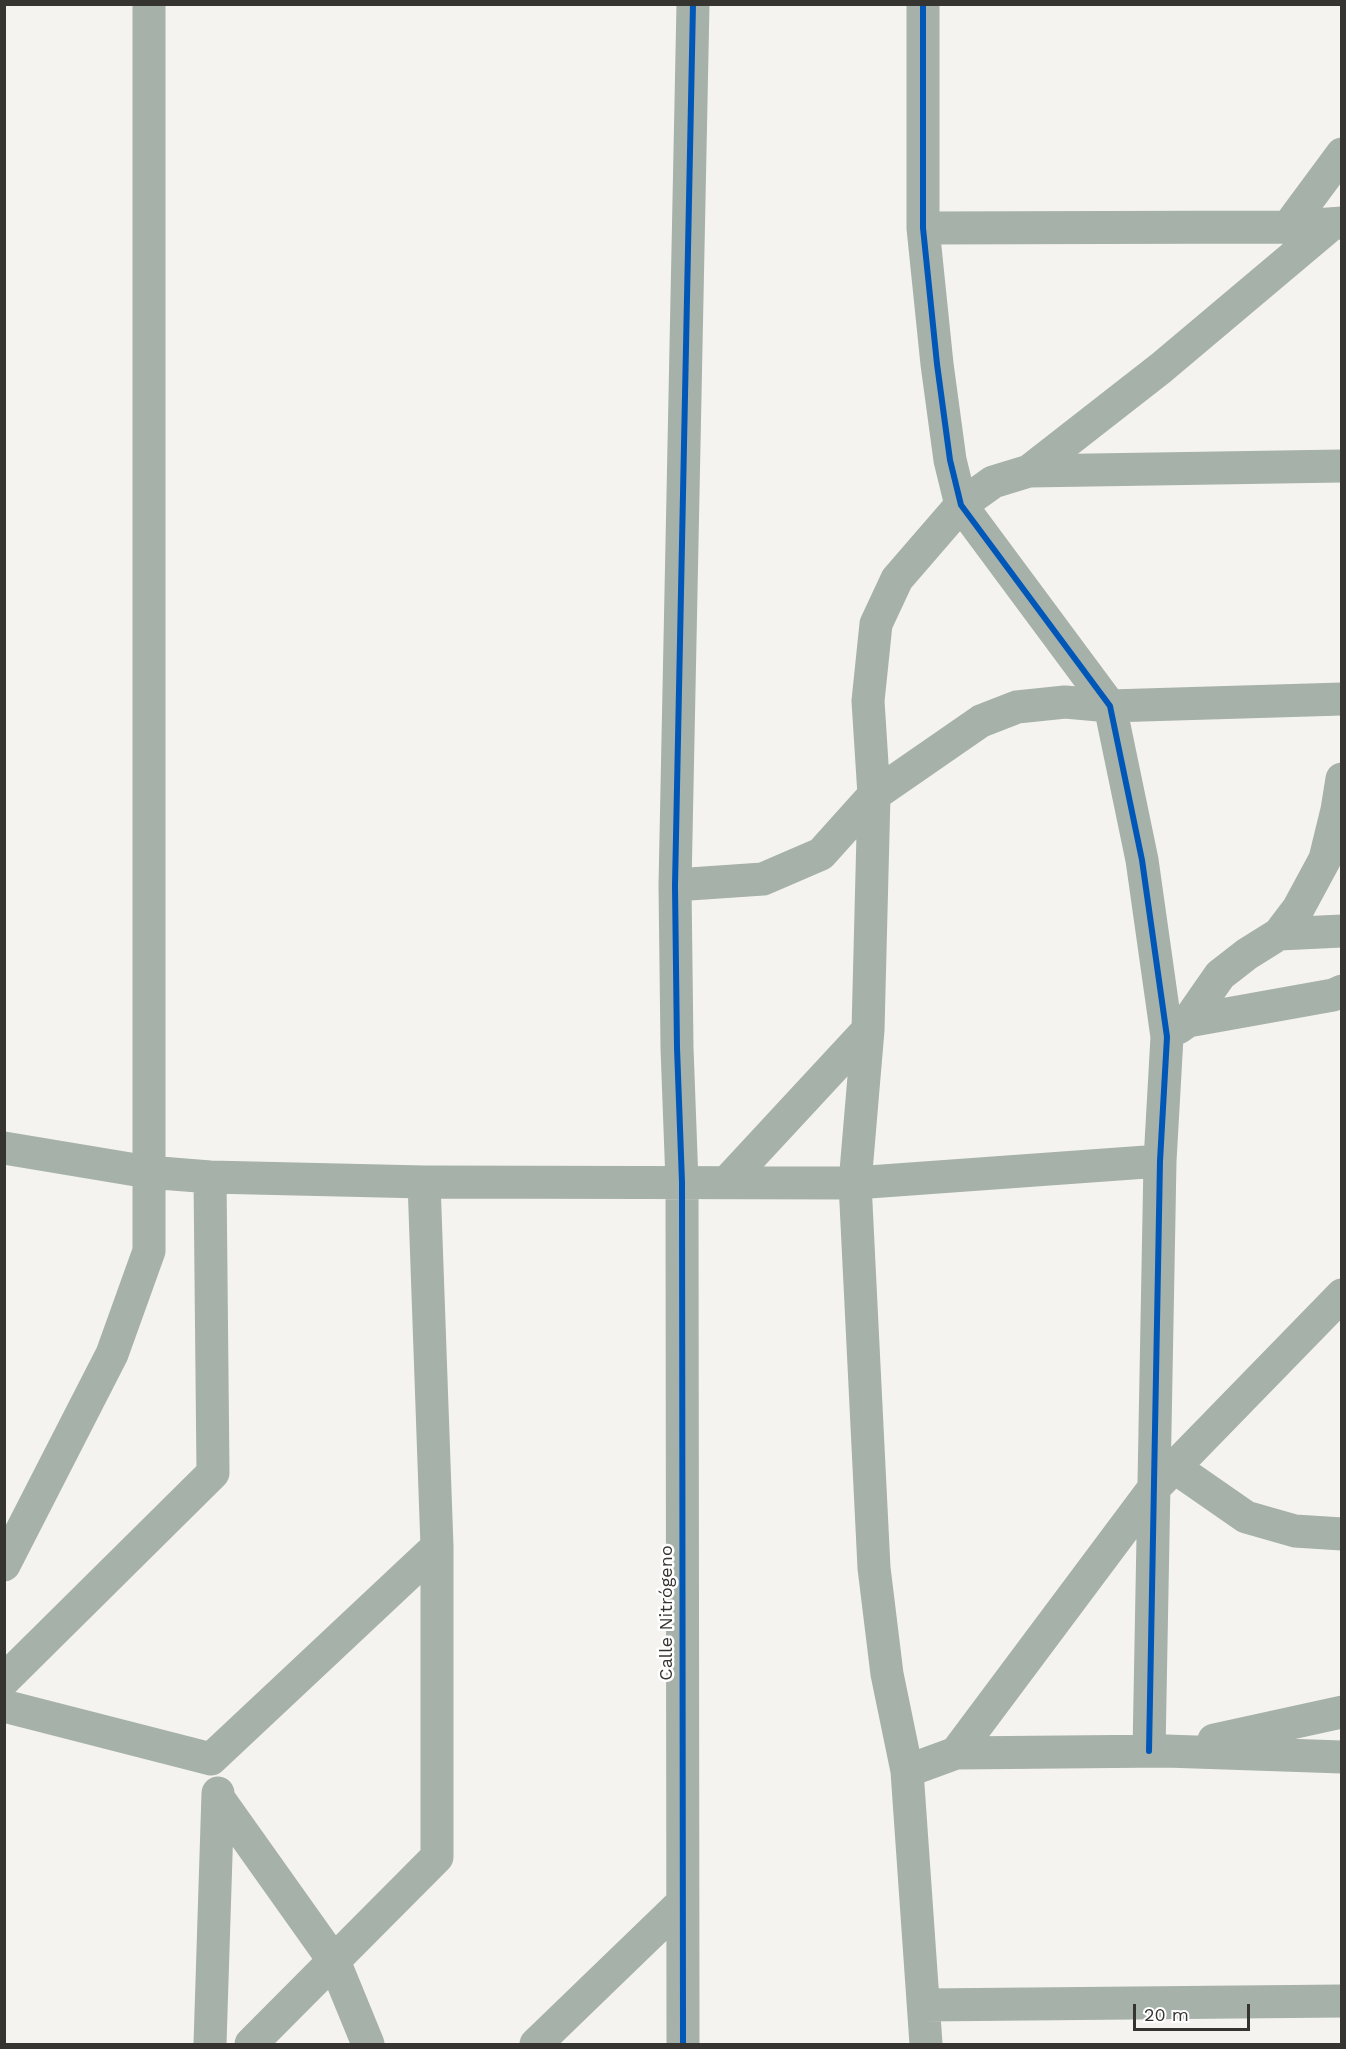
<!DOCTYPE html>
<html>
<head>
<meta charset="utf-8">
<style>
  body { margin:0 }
  #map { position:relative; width:1346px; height:2049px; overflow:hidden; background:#f5f3ef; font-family:"Work Sans",sans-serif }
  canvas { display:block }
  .frame { position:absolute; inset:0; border:6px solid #353430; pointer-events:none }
  .scale { position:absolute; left:1133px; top:2004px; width:117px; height:27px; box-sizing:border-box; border:3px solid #353430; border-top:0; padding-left:8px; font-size:18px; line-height:21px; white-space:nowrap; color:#353430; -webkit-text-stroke:4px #fff; paint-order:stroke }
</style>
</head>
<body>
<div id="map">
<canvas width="1346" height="2049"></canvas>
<div class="frame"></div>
<div class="scale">20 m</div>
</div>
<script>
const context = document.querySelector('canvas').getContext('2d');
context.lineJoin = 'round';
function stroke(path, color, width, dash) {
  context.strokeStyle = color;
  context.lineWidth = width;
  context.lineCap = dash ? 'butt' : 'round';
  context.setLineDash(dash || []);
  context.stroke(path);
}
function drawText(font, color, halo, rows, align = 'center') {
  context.font = font + ' "Work Sans",sans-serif';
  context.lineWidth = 5;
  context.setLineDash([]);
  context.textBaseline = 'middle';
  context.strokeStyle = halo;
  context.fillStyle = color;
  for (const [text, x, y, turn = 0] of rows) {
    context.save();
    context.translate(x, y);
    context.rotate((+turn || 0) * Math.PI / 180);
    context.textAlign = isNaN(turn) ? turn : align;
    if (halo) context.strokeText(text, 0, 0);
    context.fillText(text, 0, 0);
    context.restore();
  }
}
stroke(new Path2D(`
  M923,4V228L937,364L950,460L961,505L1110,706L1142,860L1167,1037L1160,1161L1149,1751
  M1288,227L1342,154
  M923,228L1288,227L1342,223
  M1029,471L1161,368L1332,224
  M675,885L763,879L821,854L874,795L981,721L1017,707L1065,702L1110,706L1342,699
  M1279,934L1342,931
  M1188,1021L1220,975L1247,954L1279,934L1298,909L1325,859L1337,810L1342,779
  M1178,1028L1188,1021L1333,995L1342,991
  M4,1148L148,1172L210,1177L424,1182L855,1183L1160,1161
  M727,1182L868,1030
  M1174,1467L1246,1517L1295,1531L1342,1534
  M4,1565L112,1354L149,1251V4
  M4,1680L213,1473L210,1177
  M4,1706L211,1759
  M1214,1740L1342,1712
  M956,1753L1154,1488L1342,1295
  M211,1759L437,1547
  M907,1771L956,1753L1166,1751L1342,1757
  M219,1799L334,1961L368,2044
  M924,2005L1342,2001
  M210,2044L218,1793
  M251,2044L437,1857V1547L424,1182
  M536,2044L682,1903
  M683,2044L682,1182L677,1048L675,885L693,4
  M926,2044L907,1771L887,1674L874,1568L855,1183L868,1030L874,795L868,701L876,624L897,579L961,505L993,482L1029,471L1342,466`), '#a6b1a9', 33);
stroke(new Path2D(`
  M923,4V228L937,364L950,460L961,505L1110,706L1142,860L1167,1037L1160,1161L1149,1751
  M683,2044L682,1182L677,1048L675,885L693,4`), '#0057b8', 6);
drawText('18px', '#353430', '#fff', [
  ["Calle Nitrógeno",667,1613,-90]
]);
</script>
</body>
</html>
